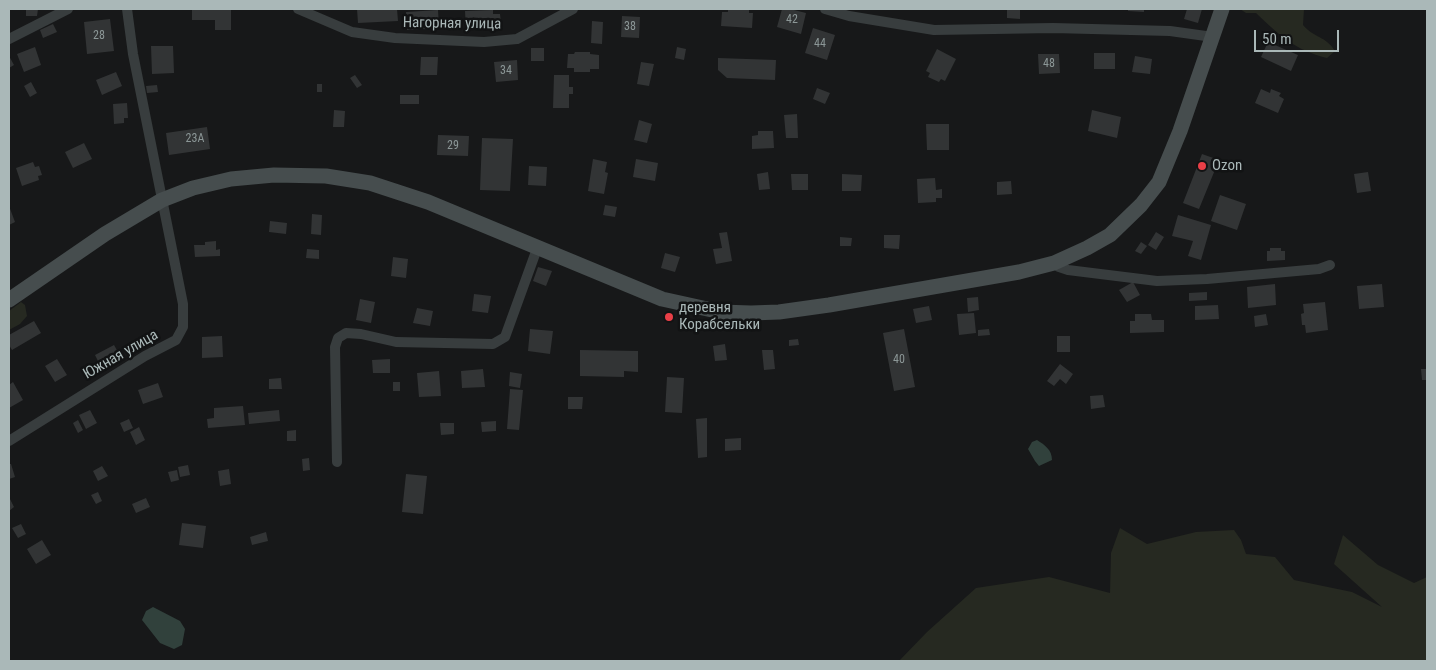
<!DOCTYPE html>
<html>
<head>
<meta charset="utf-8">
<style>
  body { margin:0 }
  #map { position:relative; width:1436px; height:670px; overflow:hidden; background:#171819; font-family:"Roboto Condensed",sans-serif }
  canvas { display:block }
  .frame { position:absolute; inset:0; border:10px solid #aab8b8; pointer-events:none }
  .scale { position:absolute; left:1254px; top:30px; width:85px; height:22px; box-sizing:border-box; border:2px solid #aab8b8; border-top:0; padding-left:6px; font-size:15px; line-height:18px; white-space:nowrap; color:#aab8b8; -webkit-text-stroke:4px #121314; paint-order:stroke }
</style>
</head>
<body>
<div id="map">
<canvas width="1436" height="670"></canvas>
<div class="frame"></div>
<div class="scale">50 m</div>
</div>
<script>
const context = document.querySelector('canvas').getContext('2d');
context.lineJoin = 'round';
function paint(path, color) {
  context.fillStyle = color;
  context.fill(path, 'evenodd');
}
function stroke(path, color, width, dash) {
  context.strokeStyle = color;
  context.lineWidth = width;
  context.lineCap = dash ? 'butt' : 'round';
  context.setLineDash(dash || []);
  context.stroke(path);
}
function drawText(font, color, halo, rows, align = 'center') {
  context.font = font + ' "Roboto Condensed",sans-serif';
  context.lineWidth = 5;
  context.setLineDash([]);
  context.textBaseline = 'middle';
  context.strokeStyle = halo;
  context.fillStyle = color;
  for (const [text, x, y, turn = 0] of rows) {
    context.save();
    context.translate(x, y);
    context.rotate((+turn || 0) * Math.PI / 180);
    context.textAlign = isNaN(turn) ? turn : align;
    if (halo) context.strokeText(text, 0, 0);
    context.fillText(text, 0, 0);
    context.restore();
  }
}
paint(new Path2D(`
  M1240,9H1304L1303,25C1314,38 1326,36 1335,51L1327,58C1295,50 1280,36 1256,13H1246Z
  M21,302L25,305L27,316L20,324L9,330V311Z
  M1120,528L1147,544L1196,532L1234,530L1241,540L1246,554L1275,557L1294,580L1352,592L1382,607L1334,564L1343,535L1378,565L1414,583L1427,577V661H899L927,632L976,588L1049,577L1110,593L1111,553Z`), '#262921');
paint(new Path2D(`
  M1037,440C1045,445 1052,450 1052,460L1039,466L1035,461L1028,449L1032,442Z
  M153,607L180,621L185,629L182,645L174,649L160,643L142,620L146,611Z`), '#31413c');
paint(new Path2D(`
  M26,9H38L37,16H26Z
  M192,9H231V30H215V20H192Z
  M357,9H397L398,21L358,23Z
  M728,9H749V13H753L752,28L721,26L722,12H728Z
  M782,9H790L806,13L801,34L777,27Z
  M1007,9H1020V19L1007,18Z
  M1128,9H1144V12L1128,11Z
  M1187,9H1202L1198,23L1184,19Z
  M438,10L439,28L407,30L406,12Z
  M493,10V14H500L501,23H493V28L466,29L465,11Z
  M622,16L640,17L639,38L621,37Z
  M110,19L114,51L87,54L84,22Z
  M592,21L603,22L602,44L591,43Z
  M53,24L57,32L43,38L40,30Z
  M813,28L835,35L827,60L805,53Z
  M1268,42L1298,55L1291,71L1261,57Z
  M151,46H173L174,73L152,74Z
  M35,47L41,65L24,72L17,54Z
  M677,47L686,49L684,60L675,58Z
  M531,48H544V61H531Z
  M937,49L956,59L945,81L941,79L939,82L928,77L930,73L926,71Z
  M575,52H590V54L599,55V69H590V72H574V68H567L568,54H574Z
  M1094,53H1115V69H1094Z
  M1038,54H1059L1060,73L1039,74Z
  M9,56L14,65L9,68Z
  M1135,56L1152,59L1150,74L1132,72Z
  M421,57H438L437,75H420Z
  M718,58L776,60L775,80L727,78L718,70Z
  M517,60L518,80L496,82L494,62Z
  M641,62L654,64L649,86L637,84Z
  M116,72L122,86L102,95L96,80Z
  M355,75L362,85L357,88L350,78Z
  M554,75H569V87H573V94H569V108H553Z
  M31,82L37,93L30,97L24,86Z
  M317,84H322V92H317Z
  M157,85L158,92L147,93L146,86Z
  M817,88L830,93L825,104L813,99Z
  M1261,89L1270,93L1271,89L1281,93L1279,96L1284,99L1278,113L1255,103Z
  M400,95H419V104H400Z
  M127,103L128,118H124V123L114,124L113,104Z
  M334,110L345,111L344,127H333Z
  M1092,110L1121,117L1117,138L1088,131Z
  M797,114L798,138H786L784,115Z
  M639,120L652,124L647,143L634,140Z
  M926,124H949V150H927Z
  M207,127L210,149L169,155L166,133Z
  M758,131H773L774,148L752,149V136L758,135Z
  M438,135L469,136L468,156L437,155Z
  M482,138L513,139L510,191L480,190Z
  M84,143L92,159L73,168L65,152Z
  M1202,154L1219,160L1199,209L1183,203Z
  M593,159L607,162L605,172L608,173L604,194L588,191Z
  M636,159L658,163L655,181L633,177Z
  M33,162L35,167L39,166L42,175L38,176L39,180L22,186L16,168Z
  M529,166L547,167L546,186L528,185Z
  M768,172L770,189L759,190L757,174Z
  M1368,172L1371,191L1357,193L1354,174Z
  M791,174H808V190H792Z
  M842,174L862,175L861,191H842Z
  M935,178L936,190L942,189V198H936V202L918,203L917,179Z
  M1011,181L1012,194L997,195V182Z
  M1220,195L1246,204L1237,230L1211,221Z
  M605,205L617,207L615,217L603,215Z
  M9,206L15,222L9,225Z
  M312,214L322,215L321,235L311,234Z
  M1178,215L1211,225L1201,260L1188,256L1193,241L1172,236Z
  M270,221L287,223L286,234L269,232Z
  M727,232L732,261L716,264L713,249L722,248L719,233Z
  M1156,232L1164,237L1156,250L1148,245Z
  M884,235H900L899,249L884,248Z
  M840,237L852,238L851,246H840Z
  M216,241V250L220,249V256L195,257L194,245H205V242Z
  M1141,242L1147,246L1141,254L1135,251Z
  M1270,248H1281V251H1285V260L1267,261V251H1270Z
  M307,249L319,250V259L306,258Z
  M665,253L680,257L675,272L661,268Z
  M393,257L408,259L406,278L391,276Z
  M538,267L552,271L546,286L533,281Z
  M1133,282L1140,295L1127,302L1119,290Z
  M1275,284L1276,305L1248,308L1247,287Z
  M1382,284L1384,307L1359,309L1357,286Z
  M1207,292V300L1189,301V293Z
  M474,294L491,296L488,313L472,311Z
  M978,297L979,310L968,312L967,298Z
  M360,299L375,302L371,323L356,320Z
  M1325,302L1328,330L1306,333L1305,325H1302L1301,314L1304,313L1303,304Z
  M1218,305L1219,319L1195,320V306Z
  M929,306L932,320L916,323L913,309Z
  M417,308L433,311L430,326L413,323Z
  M974,313L976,333L959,335L957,314Z
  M1135,314H1151L1152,320H1164V332L1130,333V321H1135Z
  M1266,314L1268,325L1255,327L1254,316Z
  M34,321L41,333L12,350L9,345V335Z
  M530,329L553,331L550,354L528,351Z
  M904,329L915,387L894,391L883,333Z
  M989,329L990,335L978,336V330Z
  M222,336L223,357L202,358V337Z
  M1057,336H1070V352H1057Z
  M798,339L799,345L789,346V340Z
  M725,344L727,360L715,361L713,346Z
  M114,345L118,352L99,363L95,355Z
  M580,350L638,351V372L624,371V377L580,376Z
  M762,350H773L775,369L764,370Z
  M57,359L67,375L55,382L45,366Z
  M390,359V373H373L372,360Z
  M1060,364L1073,374L1066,384L1060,379L1054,386L1047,381Z
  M483,369L485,387L462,388L461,371Z
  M1421,369H1427V380H1422Z
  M439,371L441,396L419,397L417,373Z
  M510,372L522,374L520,388L509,386Z
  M667,377L684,378L682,413L665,412Z
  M281,378L282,389H269V379Z
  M13,382L23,400L9,408V385Z
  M393,382H400V391H393Z
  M158,383L163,397L143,404L138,390Z
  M510,389L523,390L519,430L507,429Z
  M1103,395L1105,407L1091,409L1090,396Z
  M568,397H583L582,409H568Z
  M243,406L245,425L208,428L207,419L214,418V408Z
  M90,410L97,423L86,429L79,415Z
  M279,410L280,421L249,424L248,413Z
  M707,418V457L698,458L696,419Z
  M129,419L133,428L124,432L120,423Z
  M78,420L83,430L78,433L73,423Z
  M496,421V431L482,432L481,422Z
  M440,423H454V434L441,435Z
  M139,427L145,440L136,445L130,432Z
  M296,430V441H287V431Z
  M741,438V450L725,451V439Z
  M309,458L310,470L303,471L302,459Z
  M9,464H11L15,477L9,479Z
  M188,465L190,475L180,477L178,467Z
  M102,466L108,476L98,481L93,471Z
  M229,469L231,484L220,486L218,471Z
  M177,470L179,480L171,482L168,472Z
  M406,474L427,476L423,514L402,512Z
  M98,492L102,501L96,504L91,495Z
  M9,497L14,507L9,511Z
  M146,498L150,507L136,513L132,504Z
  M182,523L206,526L203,548L179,545Z
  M21,524L26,534L18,538L12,528Z
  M266,532L268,541L252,545L250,537Z
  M42,540L51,555L36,564L27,549Z`), '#323435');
stroke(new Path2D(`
  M298,9L352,32L395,38L484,42L517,39L573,9
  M825,9L849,16L934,30L1053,28L1170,31L1213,37
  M9,39L68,9
  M1054,263L1059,267L1068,270L1157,281L1207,279L1319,269L1330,265
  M9,441L145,356L176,340L183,327V304L133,54L127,9
  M337,462L335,347L338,338L346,333L361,334L396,342L493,344L505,337L538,246`), '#383d3e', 10);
stroke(new Path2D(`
  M9,300L105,234L162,200L193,188L231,179L274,175L326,176L370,183L428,202L662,299L721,312L751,313L779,312L829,305L1019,272L1054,263L1087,248L1110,235L1141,205L1159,182L1180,131L1222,9`), '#464d4e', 15);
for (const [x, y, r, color] of [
  [1202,166,5,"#e93f47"],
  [669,317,5,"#e93f47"]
]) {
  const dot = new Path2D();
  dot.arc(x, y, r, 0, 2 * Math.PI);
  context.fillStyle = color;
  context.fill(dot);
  stroke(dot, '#121314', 2);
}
drawText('12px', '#8c9797', null, [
  ["42",792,20],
  ["38",630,27],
  ["28",99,36],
  ["44",820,44],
  ["48",1049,64],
  ["34",506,71],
  ["23А",195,139],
  ["29",453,146],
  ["40",899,360]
]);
drawText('15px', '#aab8b8', '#121314', [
  ["Нагорная улица",452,24,1],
  ["Южная улица",121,355,-30]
]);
drawText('15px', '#aab8b8', '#121314', [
  ["Ozon",1212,166],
  ["деревня",679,308],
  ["Корабсельки",679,325]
], 'left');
</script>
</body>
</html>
